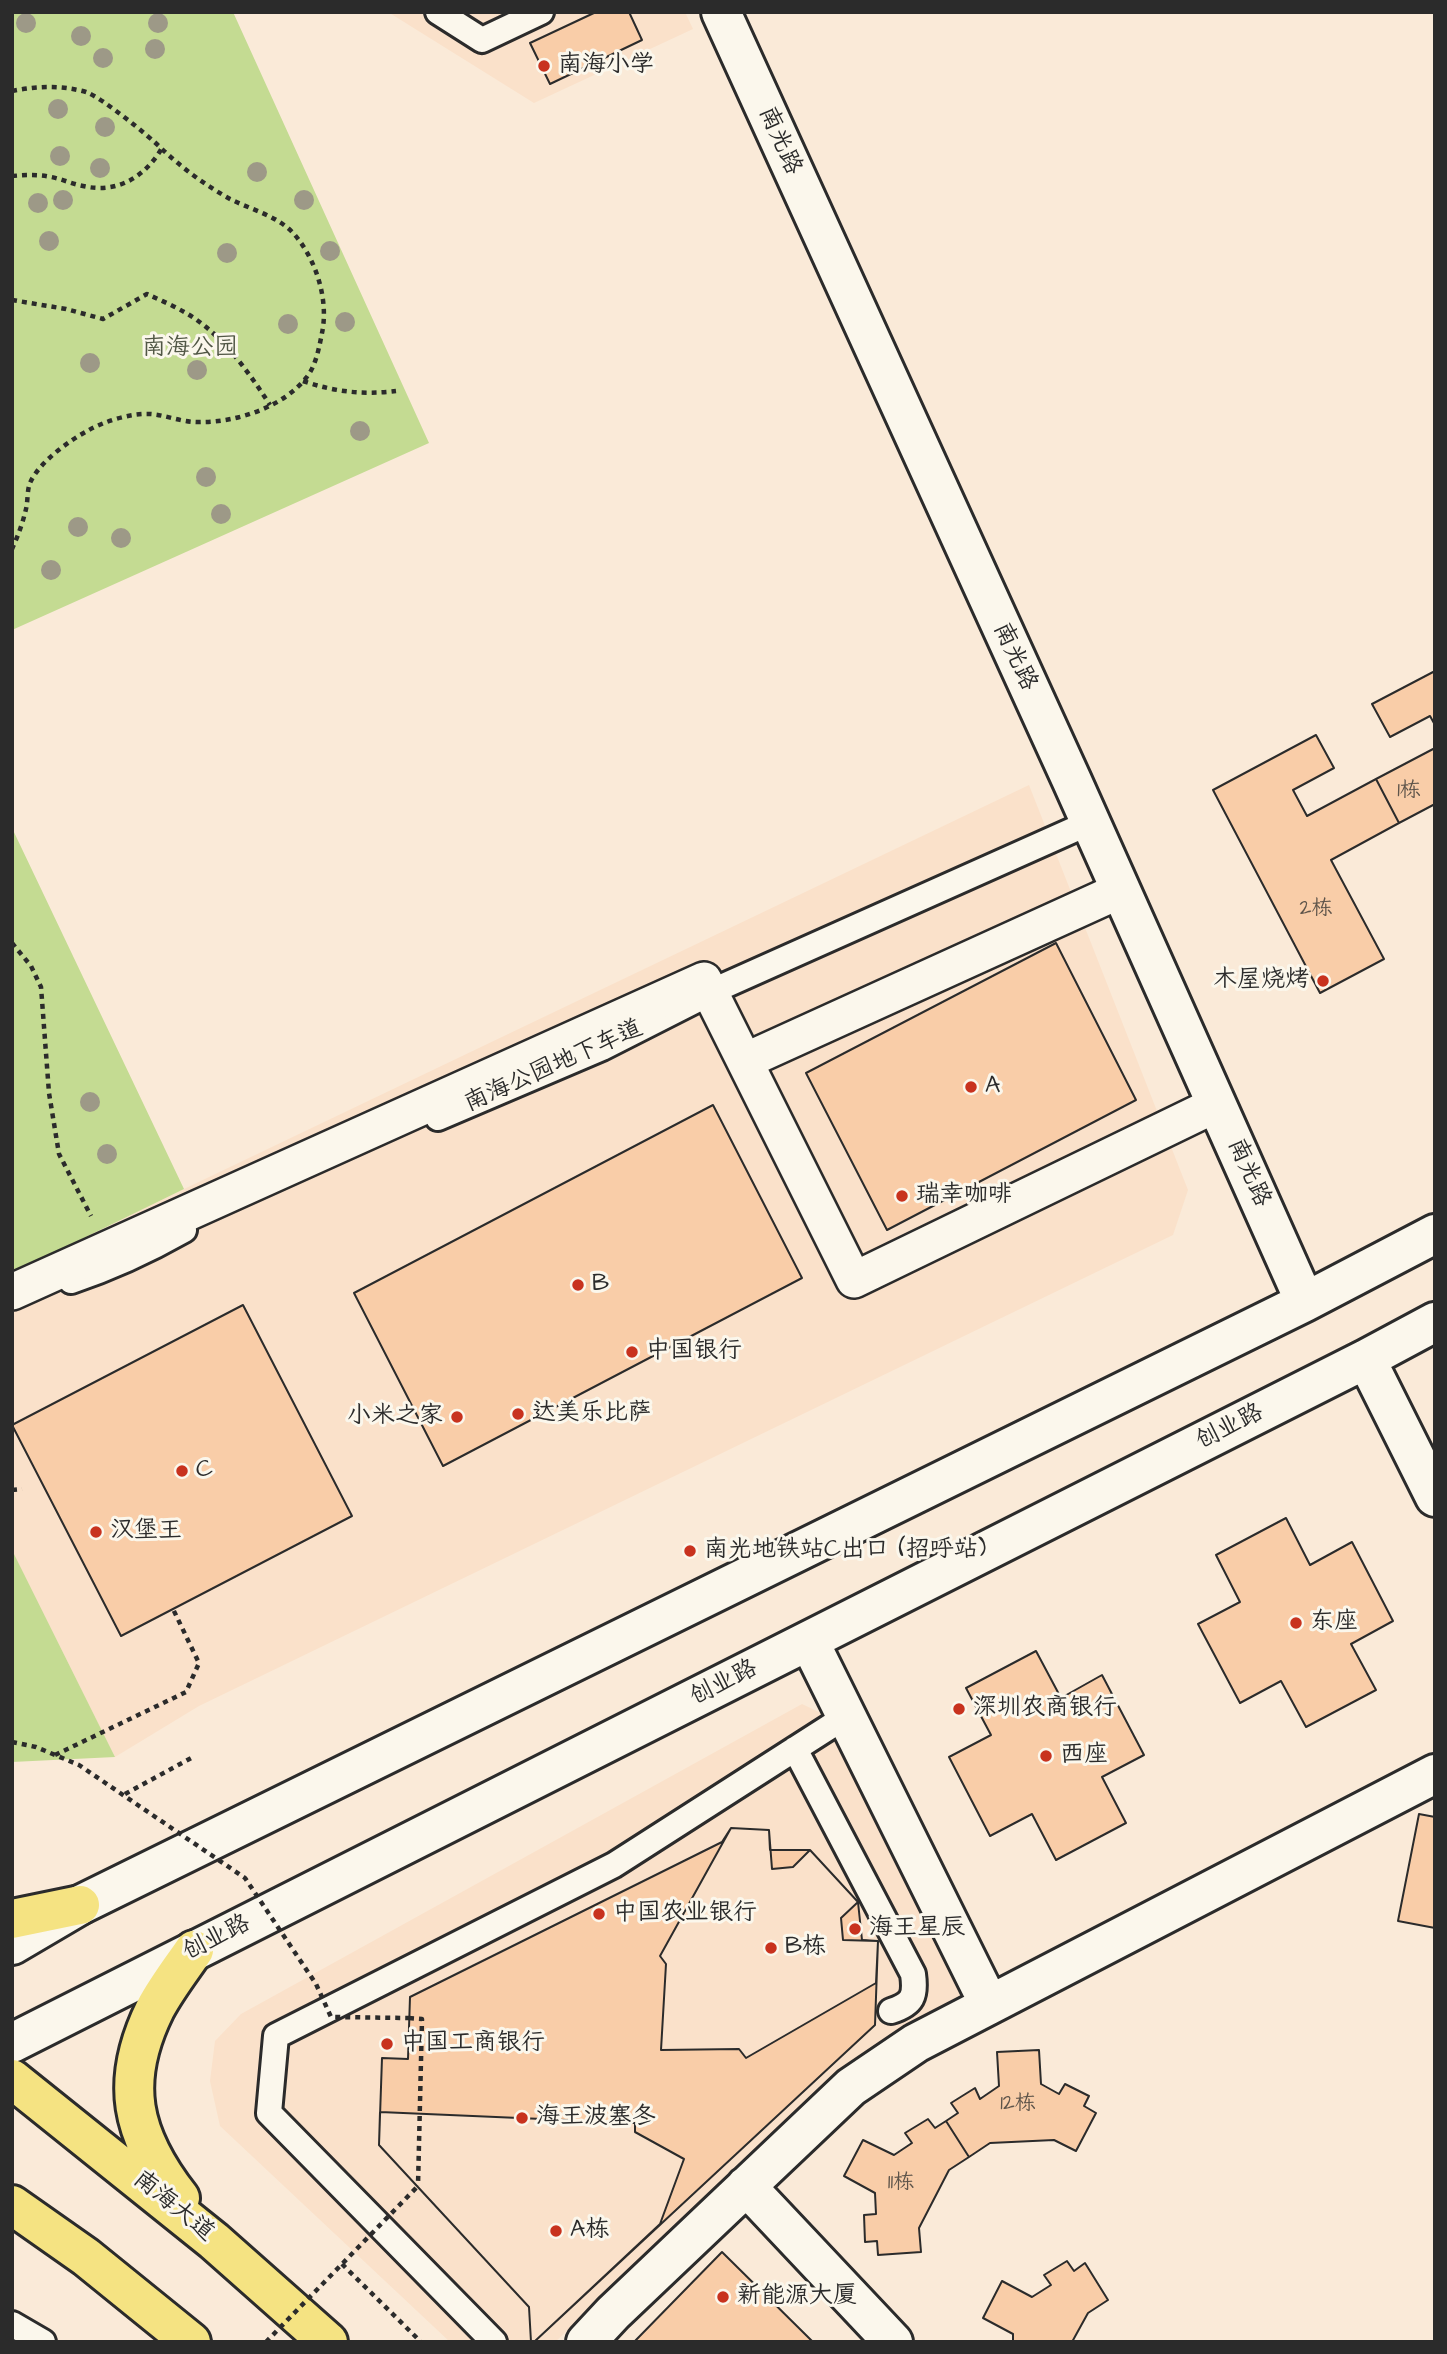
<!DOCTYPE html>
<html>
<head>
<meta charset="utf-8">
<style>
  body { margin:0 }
  #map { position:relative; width:1447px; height:2354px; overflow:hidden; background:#faead8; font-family:"Architects Daughter",sans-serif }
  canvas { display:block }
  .frame { position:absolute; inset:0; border:14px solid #2b2b2b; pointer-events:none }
</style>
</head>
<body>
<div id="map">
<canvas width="1447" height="2354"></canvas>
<div class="frame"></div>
</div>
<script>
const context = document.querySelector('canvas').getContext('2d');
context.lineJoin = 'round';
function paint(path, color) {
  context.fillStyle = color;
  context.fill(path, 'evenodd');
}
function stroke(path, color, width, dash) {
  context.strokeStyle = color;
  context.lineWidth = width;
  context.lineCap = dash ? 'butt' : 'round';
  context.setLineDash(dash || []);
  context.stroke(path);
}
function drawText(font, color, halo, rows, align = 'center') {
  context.font = font + ' "Architects Daughter","LXGW WenKai TC",sans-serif';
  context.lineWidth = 6;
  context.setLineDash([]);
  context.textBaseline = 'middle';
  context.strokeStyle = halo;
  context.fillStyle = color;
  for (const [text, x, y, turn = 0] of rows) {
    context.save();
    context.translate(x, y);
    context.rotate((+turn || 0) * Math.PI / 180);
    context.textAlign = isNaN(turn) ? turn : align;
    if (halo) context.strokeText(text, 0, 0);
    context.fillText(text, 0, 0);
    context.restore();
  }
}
paint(new Path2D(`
  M388,12H685L693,29L534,103Z
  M1029,785L1188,1190L1173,1235L199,1706L115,1757L12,1551V1273L184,1189Z
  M802,1704L827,1716L964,1993L867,2051L555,2342H450L220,2126L210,2081L215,2041L241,2014Z`), '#fae1ca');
paint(new Path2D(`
  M12,12H233L429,443L12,630Z
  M12,828L184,1189L12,1273Z
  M12,1550L115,1757L12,1762Z`), '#c4db92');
const building = new Path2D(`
  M596,12H629L642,40L550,84L530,43Z
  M1435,671V725L1430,716L1390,737L1372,704Z
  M1316,735L1334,768L1293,790L1307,816L1376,779L1399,823L1331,860L1384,959L1320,993L1213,790Z
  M1435,748V804L1399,823L1376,779Z
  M1056,943L1136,1100L887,1230L806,1073Z
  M713,1105L802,1278L443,1466L354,1293Z
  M243,1305L352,1516L121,1636L12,1425Z
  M1286,1518L1310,1565L1352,1542L1393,1621L1351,1644L1376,1690L1306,1727L1281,1681L1240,1703L1198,1624L1240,1602L1216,1555Z
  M1036,1651L1061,1698L1102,1675L1144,1755L1102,1777L1126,1823L1056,1860L1032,1814L990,1836L949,1757L991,1735L966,1688Z
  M1419,1814L1435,1817V1928L1398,1921Z
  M731,1828L769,1830L770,1850H810L858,1902L862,1940L878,1941L875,2025L534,2342H531L529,2307L379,2145L382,2058L408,2059L410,1997L722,1842Z
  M731,1828L769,1830L772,1869L793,1867L810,1850L858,1902L841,1918L843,1940L878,1941L876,1983L746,2058L739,2049L661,2050L666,1964L660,1956Z
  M1039,2050L1041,2084L1059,2094L1065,2084L1089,2096L1084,2106L1096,2113L1076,2151L1054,2140L990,2143L969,2157L946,2121L958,2113L951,2103L975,2088L980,2099L999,2086L997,2052Z
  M380,2112L635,2123V2132L684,2159L660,2224L534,2342H531L529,2307L379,2145Z
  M928,2119L935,2128L946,2121L969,2157L949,2170L919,2228L921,2252L878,2255L877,2241L865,2242L864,2215L876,2214L875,2193L844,2176L863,2140L894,2155L912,2143L905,2133Z
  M722,2252L813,2342H634Z
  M1067,2261L1074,2271L1085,2263L1108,2300L1088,2313L1072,2342H1013V2334L983,2318L1002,2281L1032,2297L1051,2285L1044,2275Z`);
paint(building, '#f9cda8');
stroke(building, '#2b2b2b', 2);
const service = new Path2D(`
  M438,12L482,40L541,12
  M438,1118L602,1048L726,985L1091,822
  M71,1281C110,1268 147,1251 184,1230
  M795,1749L913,1974C916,1996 913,2004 891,2011
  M12,2324L43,2342
  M494,2342L269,2113L276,2036L614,1865L845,1717`);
const pedestrian = new Path2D(`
  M745,1061L1121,890
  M12,1292L704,980L854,1280L1217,1104`);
const minor = new Path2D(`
  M809,1641L989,2004
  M746,2186L893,2342
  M586,2342L613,2313L851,2087L916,2043L1435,1774`);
const secondary = new Path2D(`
  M721,12L1072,781L1305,1302
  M1366,1359L1435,1497
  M12,1945L80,1905L1305,1302L1435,1234
  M12,2043L1366,1359L1435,1322`);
const primary = new Path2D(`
  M12,1919L80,1905
  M12,2079L214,2241L328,2342
  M180,2198C131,2135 119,2082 155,2009C166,1988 181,1969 194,1950
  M12,2205L86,2257L191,2342`);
stroke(service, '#2b2b2b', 30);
stroke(pedestrian, '#2b2b2b', 40);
stroke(minor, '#2b2b2b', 44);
stroke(secondary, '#2b2b2b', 44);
stroke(primary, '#2b2b2b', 44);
stroke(new Path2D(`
  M12,91C37,86 61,85 86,92C101,97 149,136 162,149C182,168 205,185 230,199C252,210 278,216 294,234C316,259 329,300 322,333C319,348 316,366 306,378C283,407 237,422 202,422C182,423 167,415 150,414C131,413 105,421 89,430C70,440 39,462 30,483C27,490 28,501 26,509C23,522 18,536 12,549
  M12,176C25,175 38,174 51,177C62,179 72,184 83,186C117,194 145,177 162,148
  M12,300L66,309L103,319L147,294C160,300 174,306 186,313C222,334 248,371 270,405
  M303,381C335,392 363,395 396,391
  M12,943L31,966L41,987L49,1093L59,1154L91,1216
  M12,1490L22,1489
  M55,1755L186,1692L199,1663L173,1609
  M409,2018L422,2019L418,2186
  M342,2264L421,2342`), '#2b2b2b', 4.5, [5, 5]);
stroke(service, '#fbf7ec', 24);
stroke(pedestrian, '#fbf7ec', 35);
stroke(minor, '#fbf7ec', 38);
stroke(secondary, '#fbf7ec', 38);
stroke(primary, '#f5e382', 38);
stroke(new Path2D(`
  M12,1742L36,1747L79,1765L245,1878L316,1984L331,2017L409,2018
  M125,1794L193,1757
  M266,2342L418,2186`), '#2b2b2b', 4.5, [5, 5]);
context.fillStyle = '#9d9987';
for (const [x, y] of [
  [26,23],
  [158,23],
  [81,36],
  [155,49],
  [103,58],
  [58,109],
  [105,127],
  [60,156],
  [100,168],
  [257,172],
  [63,200],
  [304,200],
  [38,203],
  [49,241],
  [330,251],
  [227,253],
  [345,322],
  [288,324],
  [90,363],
  [197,370],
  [360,431],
  [206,477],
  [221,514],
  [78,527],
  [121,538],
  [51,570],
  [90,1102],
  [107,1154]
]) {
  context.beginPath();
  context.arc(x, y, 10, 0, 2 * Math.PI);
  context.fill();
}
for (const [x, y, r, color] of [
  [544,66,7,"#c8321e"],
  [1323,981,7,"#c8321e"],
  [971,1087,7,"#c8321e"],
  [902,1196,7,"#c8321e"],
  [578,1285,7,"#c8321e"],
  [632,1352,7,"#c8321e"],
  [518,1414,7,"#c8321e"],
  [457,1417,7,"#c8321e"],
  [182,1471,7,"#c8321e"],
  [96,1532,7,"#c8321e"],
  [690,1551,7,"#c8321e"],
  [1296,1623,7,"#c8321e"],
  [959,1709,7,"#c8321e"],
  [1046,1756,7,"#c8321e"],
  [599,1914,7,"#c8321e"],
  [855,1929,7,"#c8321e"],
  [771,1948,7,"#c8321e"],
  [387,2044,7,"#c8321e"],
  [522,2118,7,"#c8321e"],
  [556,2231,7,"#c8321e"],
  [723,2297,7,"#c8321e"]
]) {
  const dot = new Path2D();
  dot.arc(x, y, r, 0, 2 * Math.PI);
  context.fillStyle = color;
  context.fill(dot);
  stroke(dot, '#fbf7ec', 2.5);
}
drawText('21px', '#5e544a', null, [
  ["1栋",1409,792],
  ["2栋",1316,910],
  ["12栋",1018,2105],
  ["11栋",901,2184]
]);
drawText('24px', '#2b2b2b', '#fbf7ec', [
  ["南海小学",558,66],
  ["木屋烧烤",1309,981,"right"],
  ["A",985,1087],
  ["瑞幸咖啡",916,1196],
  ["B",592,1285],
  ["中国银行",646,1352],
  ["达美乐比萨",532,1414],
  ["小米之家",443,1417,"right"],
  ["C",196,1471],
  ["汉堡王",110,1532],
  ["南光地铁站C出口 (招呼站)",704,1551],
  ["东座",1310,1623],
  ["深圳农商银行",973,1709],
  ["西座",1060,1756],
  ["中国农业银行",613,1914],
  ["海王星辰",869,1929],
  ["B栋",785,1948],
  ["中国工商银行",401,2044],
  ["海王波塞冬",536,2118],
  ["A栋",570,2231],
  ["新能源大厦",737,2297]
], 'left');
drawText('24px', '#2b2b2b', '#fbf7ec', [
  ["南光路",779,141,66],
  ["南光路",1014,657,65],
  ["南海公园地下车道",554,1067,-24],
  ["南光路",1248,1173,66],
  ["创业路",1230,1428,-27],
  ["创业路",724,1684,-27],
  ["创业路",217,1939,-27],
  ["南海大道",173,2207,39]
]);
drawText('24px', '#515745', '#fbf7ec', [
  ["南海公园",190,349]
]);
</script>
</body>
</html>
